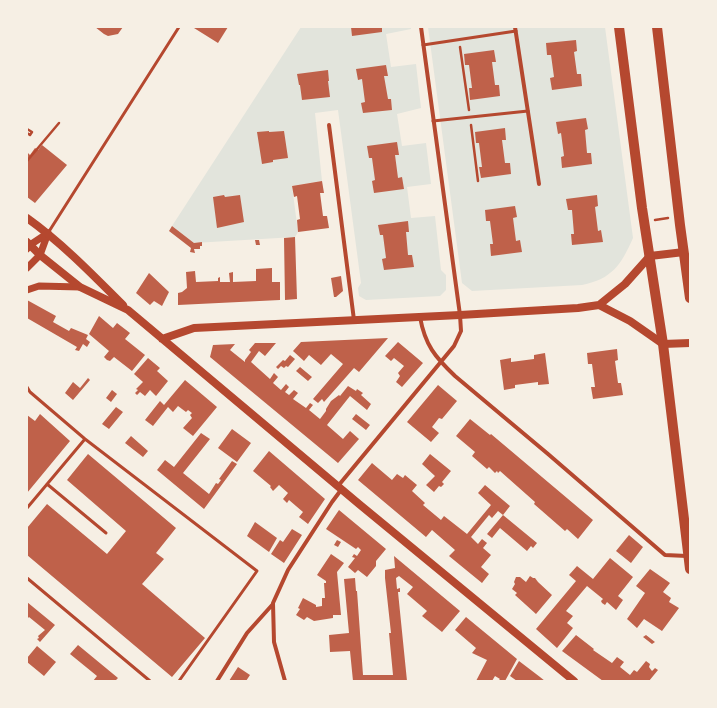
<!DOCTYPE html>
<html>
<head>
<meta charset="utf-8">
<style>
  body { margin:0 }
  #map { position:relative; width:717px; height:708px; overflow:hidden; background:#f6efe4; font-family:Figtree,sans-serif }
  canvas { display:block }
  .frame { position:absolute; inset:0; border:28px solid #f6efe4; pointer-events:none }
</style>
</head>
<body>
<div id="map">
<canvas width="717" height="708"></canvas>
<div class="frame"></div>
</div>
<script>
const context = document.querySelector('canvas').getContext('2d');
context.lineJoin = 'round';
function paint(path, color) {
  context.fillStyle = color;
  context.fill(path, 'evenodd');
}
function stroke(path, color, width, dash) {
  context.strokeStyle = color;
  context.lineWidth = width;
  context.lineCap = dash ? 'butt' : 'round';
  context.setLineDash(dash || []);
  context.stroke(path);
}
paint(new Path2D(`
  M301,27H411V29L386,34L391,67L416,64L421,108L397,114L402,146L426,143L431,184L407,187L411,218L435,216L441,270L446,275V290L440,296L366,300L359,296L358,288L361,283L338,110L315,113L322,181L292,186L298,232L295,237L194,243L172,226Z
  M428,27H605L633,238C621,265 612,279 582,285L472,291L462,283Z`), '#e2e4dc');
paint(new Path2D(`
  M95,27H123L118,34L108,36L104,34Z
  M195,27H228L218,43L194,28Z
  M351,27H382V32L352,36Z
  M576,40L577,51L574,52L577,74H581L582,86L552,90L550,78L554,77L551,55H547L546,43Z
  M494,50L496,62H492L495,85H499L500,96L470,100L469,88H472L469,65H465L464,54Z
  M386,65L388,76H384L388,99H391L392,110L363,113L361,103L365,102L362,79L358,80L356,69Z
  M328,70L329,81H328L330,97L302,100L300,85H299L297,74Z
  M586,118L588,129L585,130L587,153H591L592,164L562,168L561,157L564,156L561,133L558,134L556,122Z
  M505,128L506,140H502L505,163H510L511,174L481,178L479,167H482L479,143H476L475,132Z
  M269,131V132L284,131L288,158L273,160V162L262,164L257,132Z
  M397,142L399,155H395L398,178L402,177L404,189L374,193L372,181L375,180L372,158H369L367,146Z
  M42,145L67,165L35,203L27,197V152L30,155L35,148L38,150Z
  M322,181L324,193H320L323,216H327L329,228L298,232L297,220L300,219L297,196L294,197L292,186Z
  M224,195L225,197L240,195L244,222L217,228L213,197Z
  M597,195L598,206L595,207L598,231L601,230L603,242L572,245L571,234H574L572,210H568L566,199Z
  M515,206L517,217L513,218L516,241L520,240L522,252L491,256L490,244H493L490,221H486L485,210Z
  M408,221L409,232H406L408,255H412L414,267L384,270L382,259L386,258L383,235H380L378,225Z
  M172,226L194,243L202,242V246H200V249H194L195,253L190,252L191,248L169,231Z
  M295,237L297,299L285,300L284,238Z
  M255,240H259L260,245H256Z
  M272,268V282H280V300L178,305V293L182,292L187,288L186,272L195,271L196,282L218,281V278L220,277V282H230L229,273L233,272V282L256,281V269Z
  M149,273L169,292L162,306L154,301L150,305L136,293Z
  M341,276L343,291L336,297H334L331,278Z
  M27,300L56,316L53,322L69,331L71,328L88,335L86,339L90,342L87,347L83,344L79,351L75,350L77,347L27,318Z
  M99,316L113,328L117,323L130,333L125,339L145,355L132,371L114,357L110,361L107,360L104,357L109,351L89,334Z
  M388,338L359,372L354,368L324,402L322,399L318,403L313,399L343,364L331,354L321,365L309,355L304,361L293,351L301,342Z
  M398,342L423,363L402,387L396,382L400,376L398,373L404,366L394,358L391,361L385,356Z
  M255,343H276L265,356L259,351L251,362L270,379L274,373L278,377L273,383L281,390L286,384L289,387L285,392L289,395L294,390L298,393L293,399L306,408L310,403L313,405L309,410L320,419L326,411V409L331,401L339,395L340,396L348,386L356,391L357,389L363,393L361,395L371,404L367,410L350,396L327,425L343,439L350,431L359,439L338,463L210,357L213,345L235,344L230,350L245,362V360L251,352L249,350Z
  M617,349L618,360L615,361L618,383H621L623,395L593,399L591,387H595L592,364H588L587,353Z
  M545,353L549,384L538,385V382L515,385V388L504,390L500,360L511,358V362L534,359V355Z
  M290,355L295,359L288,367L286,366L284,368L281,366L278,369L276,367L283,360L285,361Z
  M148,358L160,368L157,371L168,381L156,396L150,390L145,396L140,392L137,395L135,393L138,390L136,389L143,382L134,374Z
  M300,367L312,377L308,381L296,371Z
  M88,378L90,380L73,400L65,393L73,382L80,388Z
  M185,380L217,407L193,436L183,428L192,418L190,415L192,413L188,410L186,412L178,406L173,412L168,407L153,426L145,420L160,401L164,405Z
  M438,385L457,401L442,419L439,418L432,427L439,433L431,442L407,422Z
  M112,390L117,394L111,402L106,398Z
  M116,407L123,412L109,429L102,424Z
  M40,414L70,441L27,493V415L35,421Z
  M356,414L370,425L366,430L352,419Z
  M470,419L490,435L491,434L593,520L578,539L567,529L565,531L534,504L535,502L500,471L498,473L497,471L495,473L489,467L487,469L472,456L475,452L456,436Z
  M232,429L251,443L237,462L218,448Z
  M201,433L210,439L183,473L209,494L216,483L218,484L221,480L219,479L232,461L237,464L204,509L157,470L165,460L174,467Z
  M131,436L148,451L143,457L125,443Z
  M269,451L325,499L308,524L299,517L303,512L289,500L287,503L283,499L288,493L279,485L273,491L270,487L271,486L253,471Z
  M88,454L176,528L156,553L164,559L142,584L205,638L172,677L27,555V528L47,504L107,554L126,531L67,480Z
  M430,454L451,471L442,482L444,484L441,487L439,486L434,492L426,485L435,476L422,464Z
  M372,463L392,480L397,474L403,478L405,475L417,485L412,491L425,503L423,505L441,520L444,516L467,534L491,505L478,493L485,485L510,506L503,515L498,511L492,518L489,515L471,537L478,544L482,539L487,543L483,548L491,555L481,567L489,574L482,583L449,556L455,550L432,530L426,537L358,480Z
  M339,510L386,549L376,561V566L367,577L358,570L355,573L348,567L355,558L352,557L354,554L357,556L361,550L358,547L356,549L326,529Z
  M503,515L537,543L533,548L531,546L527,551L500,528L492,538L487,534Z
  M255,522L277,538L269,552L247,536Z
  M292,529L302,535L284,563L271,554L280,540L283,542Z
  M629,535L643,547L631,563L616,551Z
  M337,540L341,542L338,547L334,545Z
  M331,554L344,563L337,572L341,615H333V618L314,621L307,617L304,620L296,615L300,609L298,608L303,598L316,605V607L322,606V598H325L324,583H326V581L317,575Z
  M394,556L460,611L442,632L422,616L427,611L407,594L413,587L399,576L396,578L397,589L400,588V592H398L407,681H353L350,651L330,652L329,635L349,633L344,579L355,578L356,591H357L363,675H393L389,633H391L385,578V570L395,568Z
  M610,558L633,577L618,596L623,600L616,610L607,602L605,605L602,603L601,601L603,599L587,586L566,611L573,616L567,623L573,628L557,648L536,629L576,581L569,575L577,566L593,579Z
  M650,569L670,583L663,592L671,598L669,602L679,608L662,631L644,619L637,628L627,619L645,593L636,586Z
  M530,576L533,578H535L538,582L552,595L536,614L515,595L517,593L512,589L515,584L514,582L516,577H520L526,582Z
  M27,602L55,625L40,642L37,639L39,638L38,636L45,630L29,617L27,619Z
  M466,617L517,659L505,681H498L500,679L495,676L492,681H476L487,660L472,653L476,648L455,630Z
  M576,635L594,649L593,650L612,663L617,657L624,662L620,667L630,675L634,670L637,672L646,661L650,664L649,667L652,671L655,668L658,670L649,681H603L562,651Z
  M646,635L655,642L652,644L643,637Z
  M78,645L118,678L115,681H93L97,676L70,654Z
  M37,646L56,662L44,676L27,662V658Z
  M519,661L540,677L545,681H517L510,676Z
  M238,667L250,675L246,681H229Z`), '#bf614a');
stroke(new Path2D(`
  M460,47L469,110
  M471,125L478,181
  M27,129L32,132L30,135L27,133
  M27,161L59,123
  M655,220L668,218`), '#b5482f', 2.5);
stroke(new Path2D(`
  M423,45L516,31
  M433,121L528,111
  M48,233L179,27
  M27,387L30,392L85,439L257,571L179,681
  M47,484L106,533
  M27,508L85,439
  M27,578L150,681`), '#b5482f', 3);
stroke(new Path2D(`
  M515,27L539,184
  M329,125L354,320
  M420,317C425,345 435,357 455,376L548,454L665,555L687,556
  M338,486L454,346L461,331L460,315L421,27
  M217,681L247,633L273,604
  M285,681L274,642L273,603L288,570L332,502L341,490`), '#b5482f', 4);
stroke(new Path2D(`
  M27,249L30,245L48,233
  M27,268L40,255L48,233
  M27,290L39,286L80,287`), '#b5482f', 7);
stroke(new Path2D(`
  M27,218C62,243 92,274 123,305
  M27,242L40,255L80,287L128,310L359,504L574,681
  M599,305L630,321L663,344L690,343
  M162,339L194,328L460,315L578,308L599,305L625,284L650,256L684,252`), '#b5482f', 8);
stroke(new Path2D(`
  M619,27L642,208L663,344L690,569
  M657,27L680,225L690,298`), '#b5482f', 10);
</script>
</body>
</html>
